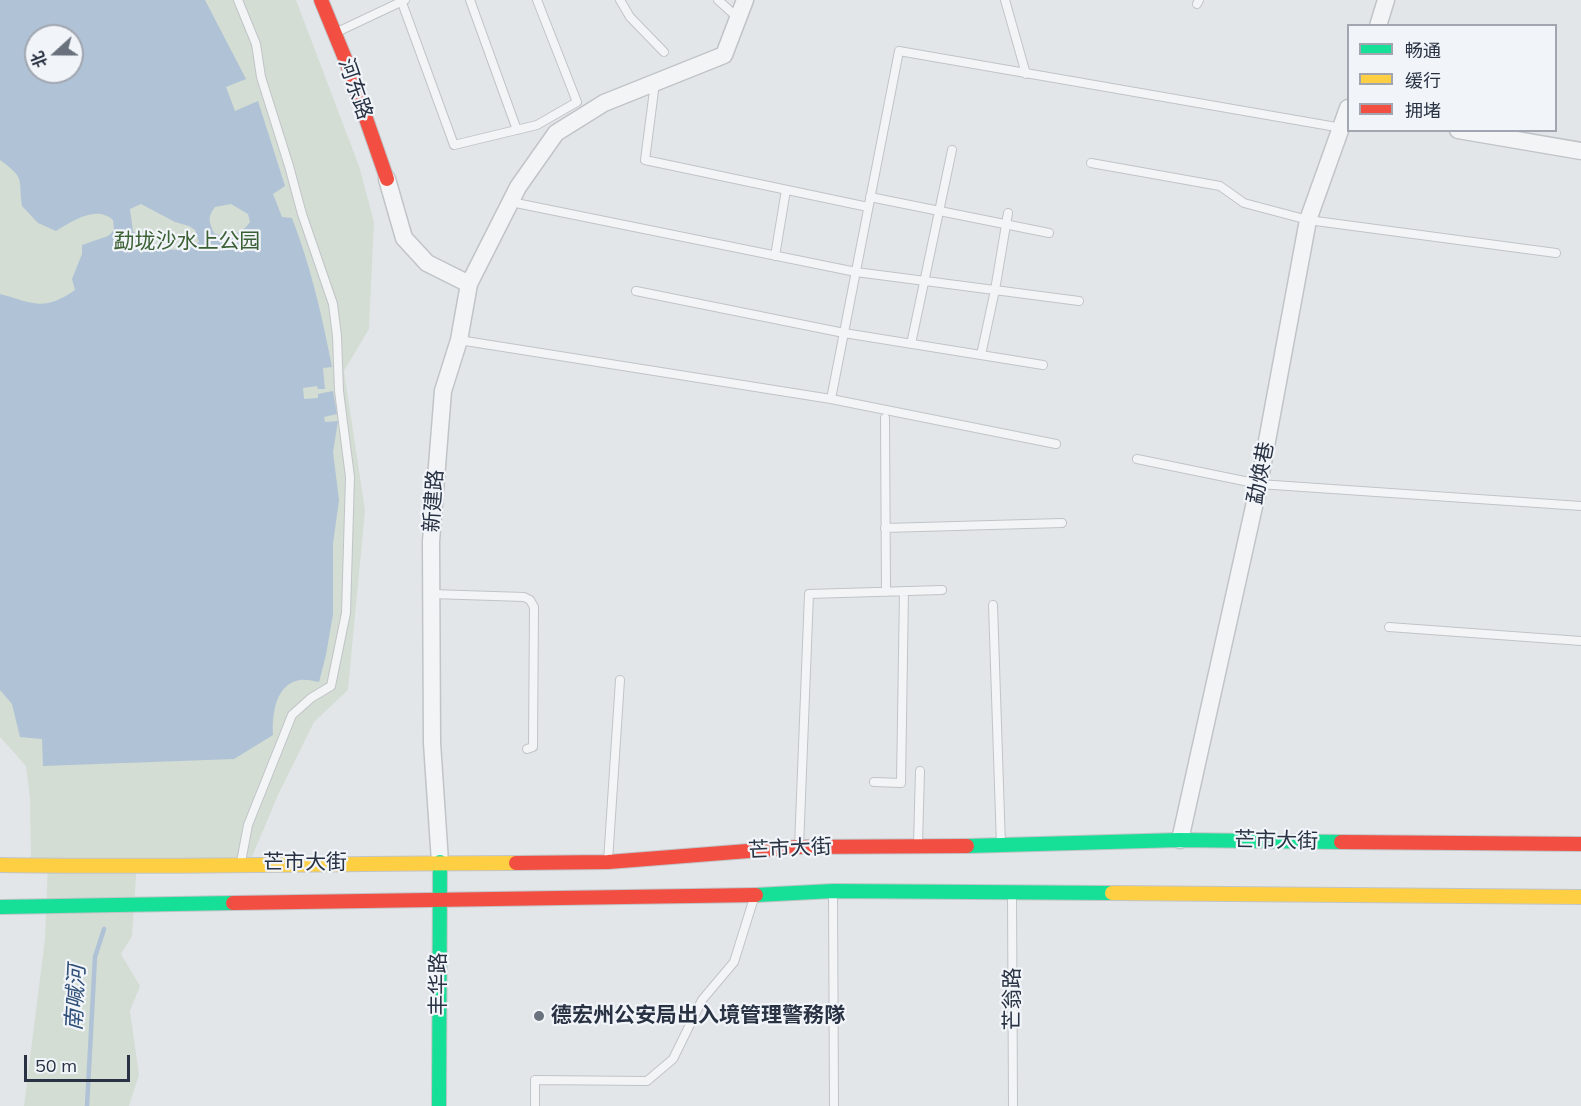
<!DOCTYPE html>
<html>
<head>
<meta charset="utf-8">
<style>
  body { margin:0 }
  #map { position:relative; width:1581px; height:1106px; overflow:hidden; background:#e3e6e9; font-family:Mulish,"Noto Sans SC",sans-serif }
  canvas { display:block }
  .legend { position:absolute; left:1347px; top:24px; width:210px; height:108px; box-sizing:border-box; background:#f1f4f8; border:2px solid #a1a6b0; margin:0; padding:8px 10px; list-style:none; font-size:18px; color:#283243 }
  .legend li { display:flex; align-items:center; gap:12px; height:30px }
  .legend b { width:30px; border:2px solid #a1a6b0 }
  .north { position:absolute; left:24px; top:24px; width:60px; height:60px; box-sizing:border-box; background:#f1f4f8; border:2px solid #a1a6b0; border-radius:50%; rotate:249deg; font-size:16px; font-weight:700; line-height:24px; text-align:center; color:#283243 }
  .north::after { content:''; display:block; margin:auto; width:21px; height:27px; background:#69717d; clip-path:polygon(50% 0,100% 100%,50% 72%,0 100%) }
  .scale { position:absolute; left:24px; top:1055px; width:106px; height:27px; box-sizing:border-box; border:3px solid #283243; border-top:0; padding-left:8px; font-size:18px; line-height:21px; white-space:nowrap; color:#283243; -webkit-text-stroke:4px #f1f4f8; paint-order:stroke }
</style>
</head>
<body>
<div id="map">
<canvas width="1581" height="1106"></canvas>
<ul class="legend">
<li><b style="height:8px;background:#16e098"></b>畅通</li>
<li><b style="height:8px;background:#ffcf43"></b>缓行</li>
<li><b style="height:8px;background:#f24e42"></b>拥堵</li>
</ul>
<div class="north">北</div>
<div class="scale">50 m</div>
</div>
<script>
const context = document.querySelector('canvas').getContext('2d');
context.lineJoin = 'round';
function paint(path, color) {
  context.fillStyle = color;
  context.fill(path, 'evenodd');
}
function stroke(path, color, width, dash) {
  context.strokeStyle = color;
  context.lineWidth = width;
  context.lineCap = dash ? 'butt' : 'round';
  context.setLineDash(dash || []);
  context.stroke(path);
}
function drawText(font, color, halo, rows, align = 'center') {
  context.font = font + ' Mulish,"Noto Sans SC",sans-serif';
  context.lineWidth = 4.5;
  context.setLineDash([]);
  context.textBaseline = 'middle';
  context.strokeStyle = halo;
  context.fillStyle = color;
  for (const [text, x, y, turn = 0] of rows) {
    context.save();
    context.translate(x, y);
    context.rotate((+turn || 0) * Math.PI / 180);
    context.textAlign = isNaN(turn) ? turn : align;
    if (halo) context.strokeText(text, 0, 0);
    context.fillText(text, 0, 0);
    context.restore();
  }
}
paint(new Path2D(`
  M0,0H296L359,166L374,222L369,329L344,371L365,510L348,690L314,722L278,795L249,864L137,861L132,936L121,954L140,986L130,1011L139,1075L129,1106H24L45,939L48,862H31L30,799L26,766L0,737ZM36,36H72V72H36Z`), '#d3ddd4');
paint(new Path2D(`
  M0,0H205L246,79L226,87L235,111L258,101L285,186L273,194L282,217L292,218C311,267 322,316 332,367L323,368L325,389H318L317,386L303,388L304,399L318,398V394L333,391L337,414L324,417L325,422L338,421L333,452L339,500L333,544V614L326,655L319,682C313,681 306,679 300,680C275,684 272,715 273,735L234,759L43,766L42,739L20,737L12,704L0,690V294C34,303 43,312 75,290L72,279L82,254V245L108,236L114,230L113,220C96,205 73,221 56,231L38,223L22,206C18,178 26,179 0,160ZM36,36H72V72H36ZM141,204L175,222L189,226L195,230L199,242C177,258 151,247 133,231L130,209ZM231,204L248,214L250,222C242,234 227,239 214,233C209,222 207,217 215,207Z`), '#b0c2d5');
stroke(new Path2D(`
  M87,1106L95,957L104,929`), '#b0c2d5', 4.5);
const lane = new Path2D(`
  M238,0L256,44L261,77L289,166L302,214L333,304L337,336L339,391L350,477L346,613L331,686L311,698L292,715L248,825L241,862
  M401,0L454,145L537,125L577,102L537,0
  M470,0L517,130
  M620,0L630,17L664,52
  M718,0L738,18
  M1005,0L1026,74
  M1197,4L1199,0
  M335,33L405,0
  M655,83L645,160L868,207
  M1091,163L1220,186L1244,203L1308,220L1556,253
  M870,197L1049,233
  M511,202L856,272L1079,301
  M775,256L786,190
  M636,291L844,333L1043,365
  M459,340L831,399L1056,444
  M911,344L952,150
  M981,355L995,290L1008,213
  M831,399L899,51L1342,128
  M885,418L886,592
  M1137,459L1259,484L1581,506
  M885,528L1062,523
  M432,594L524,597L530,600L534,607L533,747L527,749
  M993,605L1001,846
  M1389,627L1581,641
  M874,782L901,783L904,591
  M918,844L920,771
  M799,847L809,594L942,590
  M608,861L620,680
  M833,892L834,1106
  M1012,893L1013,1106
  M535,1106V1080L647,1081L673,1059L702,1000L734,962L754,898`);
const street = new Path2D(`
  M1378,26L1386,0
  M1458,130L1581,151
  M387,179L404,238L427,263L469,284L459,340L443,391L431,541L432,743L440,862
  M469,284L518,187L556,133L604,103L724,55L745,0
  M1180,840L1259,484L1308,220L1348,108`);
const fast = new Path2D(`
  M967,846L1180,840L1341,842
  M756,895L833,891L1112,893
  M0,907L233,903
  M439,1106L440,862`);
const slow = new Path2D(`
  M0,865C172,868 344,863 516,863
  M1112,893L1581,897`);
const jam = new Path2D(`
  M321,0L346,61L387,179
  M1341,842L1581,844
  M516,863L608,862L799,847L967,846
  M233,903L756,895`);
stroke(lane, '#c1c4c7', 10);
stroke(street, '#c1c4c7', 19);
stroke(fast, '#c1c4c7', 16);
stroke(slow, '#c1c4c7', 16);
stroke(jam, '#c1c4c7', 16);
stroke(lane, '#f2f4f5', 8);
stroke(street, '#f2f4f5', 16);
stroke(fast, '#16e098', 14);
stroke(slow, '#ffcf43', 14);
stroke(jam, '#f24e42', 14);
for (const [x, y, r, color] of [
  [539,1016,6,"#69717d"]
]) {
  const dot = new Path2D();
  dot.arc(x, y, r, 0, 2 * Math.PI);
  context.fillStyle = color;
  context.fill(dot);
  stroke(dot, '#f1f4f8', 2);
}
drawText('21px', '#283243', '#f1f4f8', [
  ["河东路",355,89,71],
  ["勐焕巷",1261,473,-79],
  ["新建路",434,501,-86],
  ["芒市大街",1276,841,1],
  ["芒市大街",790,849,-3],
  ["芒市大街",305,863],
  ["丰华路",439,984,-90],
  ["芒翁路",1013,999,-90]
]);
drawText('21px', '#3c6035', '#f1f4f8', [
  ["勐垅沙水上公园",187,242]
]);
drawText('bold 21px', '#283243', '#f1f4f8', [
  ["德宏州公安局出入境管理警務隊",551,1016]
], 'left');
drawText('italic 22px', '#305079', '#f1f4f8', [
  ["南喊河",76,998,-87]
]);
</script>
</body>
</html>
